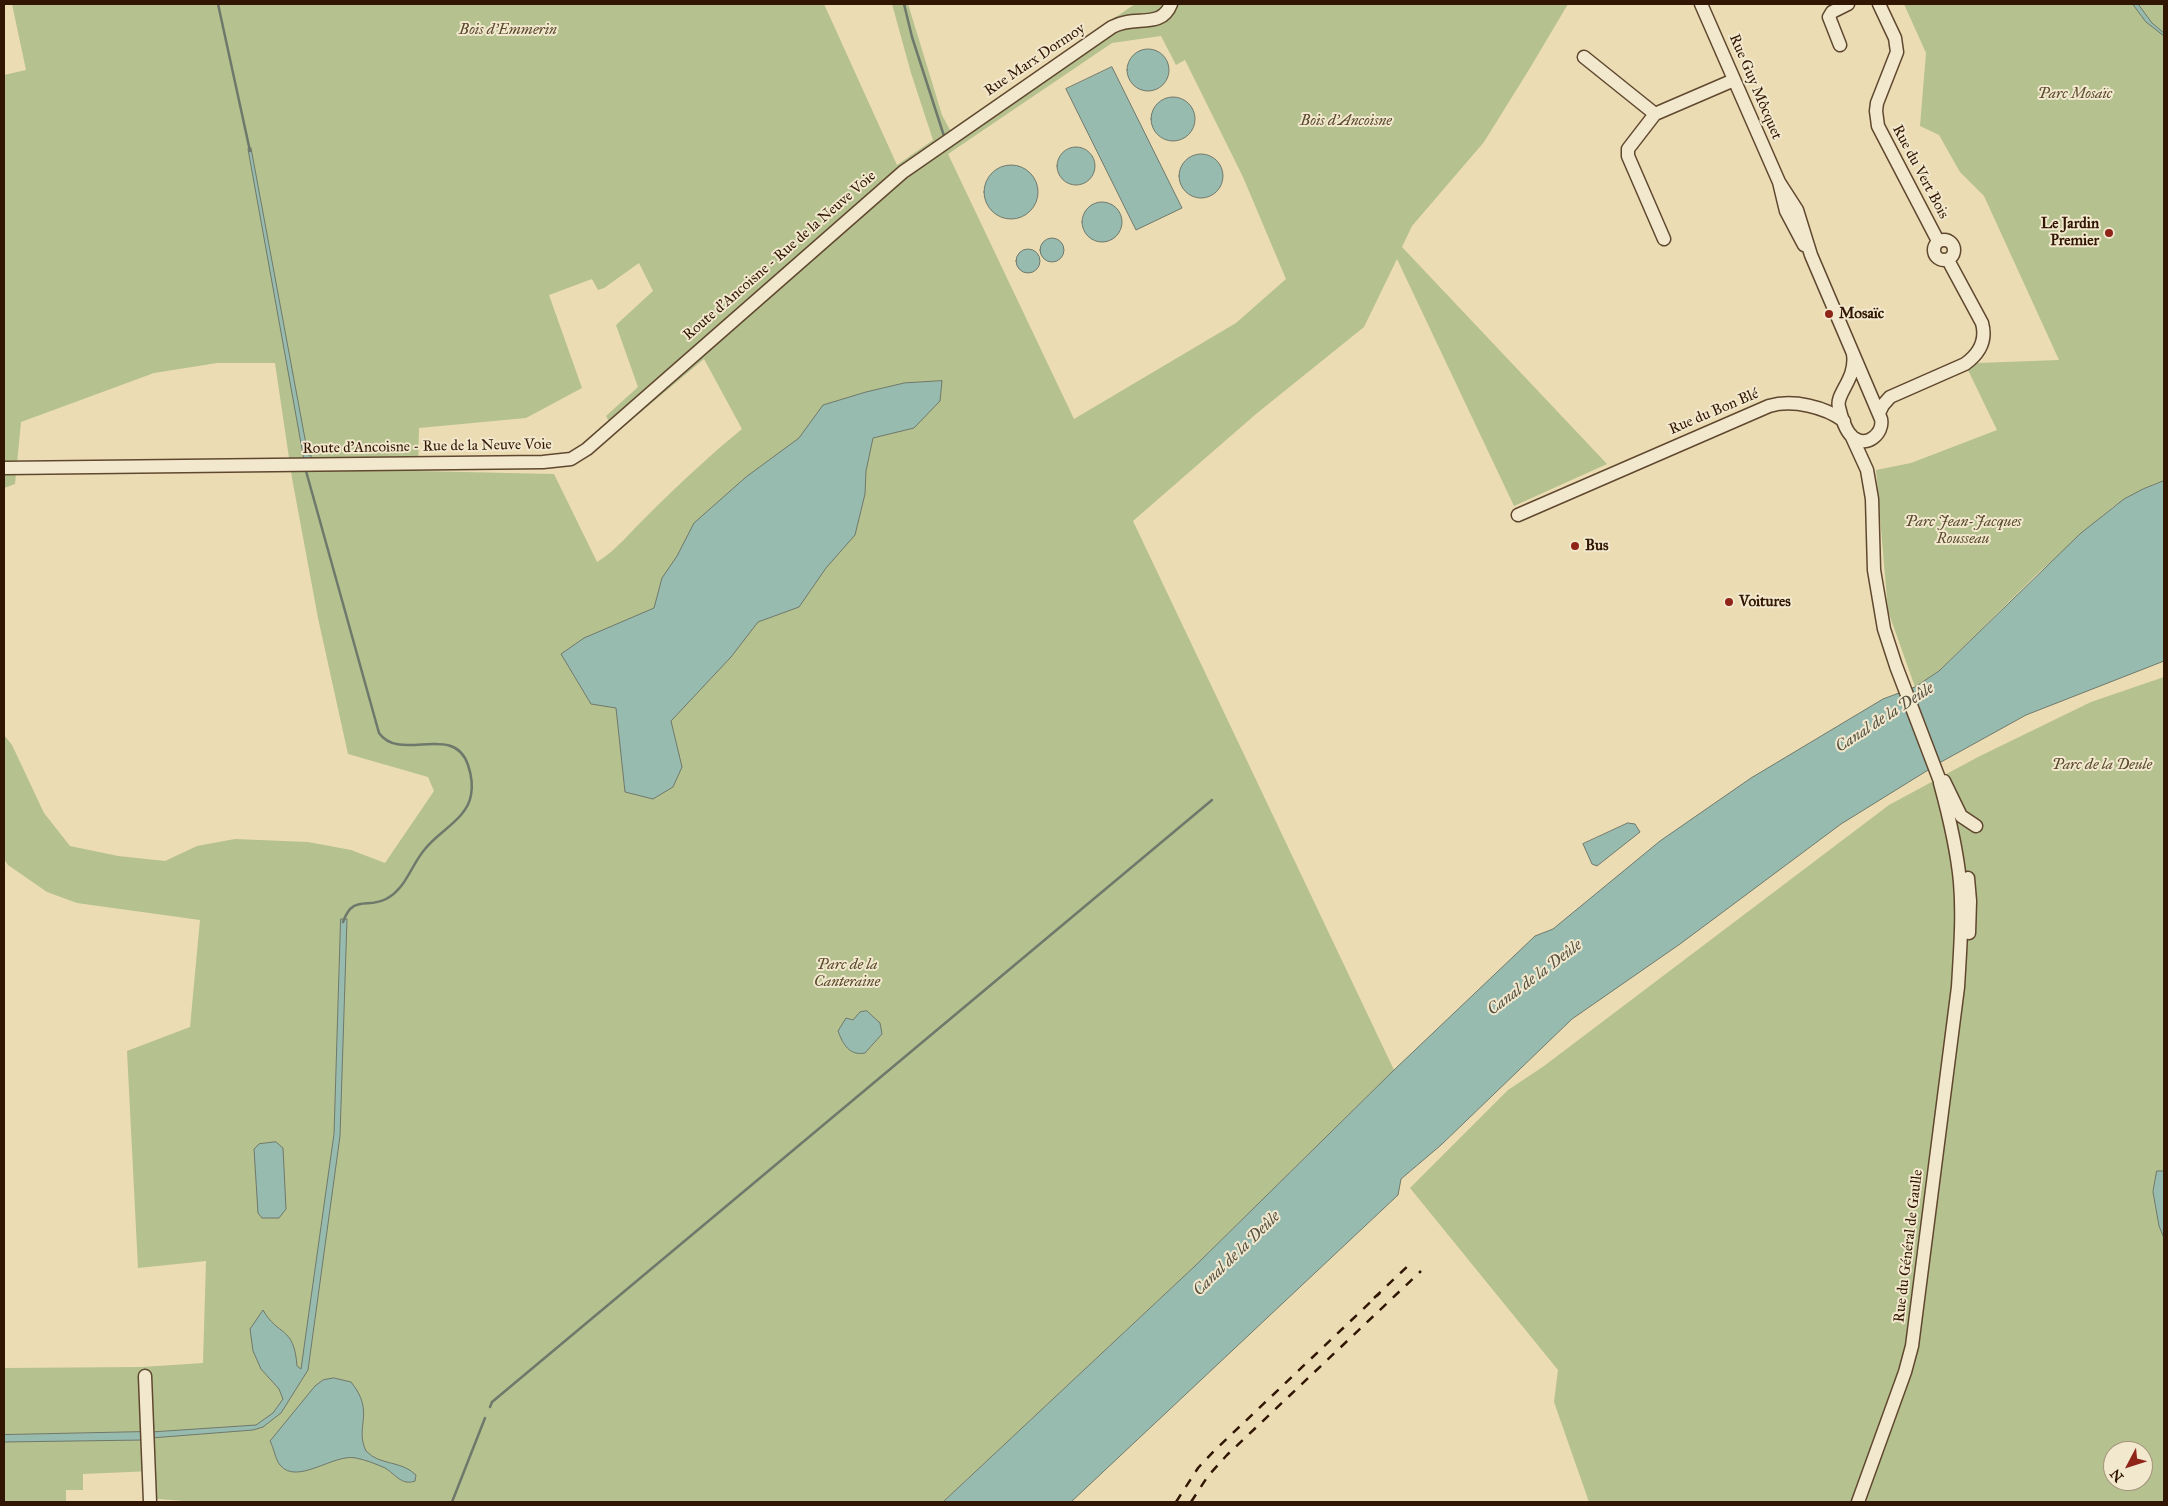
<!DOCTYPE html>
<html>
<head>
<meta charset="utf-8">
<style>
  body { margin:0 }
  #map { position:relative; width:2168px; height:1506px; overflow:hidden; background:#ebdcb4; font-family:"IM FELL Great Primer",serif }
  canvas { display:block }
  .frame { position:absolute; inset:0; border:5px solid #311603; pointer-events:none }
  .north { position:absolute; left:2103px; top:1441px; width:50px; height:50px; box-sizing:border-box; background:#f2e8ce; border:1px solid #a5947d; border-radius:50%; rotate:230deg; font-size:14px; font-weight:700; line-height:20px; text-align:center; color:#311603 }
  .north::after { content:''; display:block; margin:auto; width:18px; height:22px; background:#8f2418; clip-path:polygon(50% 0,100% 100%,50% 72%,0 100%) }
</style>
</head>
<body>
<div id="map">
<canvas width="2168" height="1506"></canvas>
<div class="frame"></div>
<div class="north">N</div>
</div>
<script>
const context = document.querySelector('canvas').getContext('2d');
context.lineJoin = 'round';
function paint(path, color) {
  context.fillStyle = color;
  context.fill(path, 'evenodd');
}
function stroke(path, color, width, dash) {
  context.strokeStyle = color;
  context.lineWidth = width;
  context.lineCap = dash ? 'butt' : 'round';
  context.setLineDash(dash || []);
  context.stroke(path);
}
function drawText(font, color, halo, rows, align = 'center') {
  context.font = font + ' "IM FELL Great Primer",serif';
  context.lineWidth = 4;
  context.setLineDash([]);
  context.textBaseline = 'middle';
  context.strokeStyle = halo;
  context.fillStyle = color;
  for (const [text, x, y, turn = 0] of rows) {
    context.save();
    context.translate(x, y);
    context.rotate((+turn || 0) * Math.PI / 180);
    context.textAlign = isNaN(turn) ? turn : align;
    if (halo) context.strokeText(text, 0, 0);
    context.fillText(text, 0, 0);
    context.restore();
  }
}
paint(new Path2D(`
  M12,4H824L897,165L933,140L911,73L892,4H908L942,115L950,130L1135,4H1568L1530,68L1484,142L1412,226L1402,247L1607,464L1514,506L1397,259L1364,327L1256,414L1133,521L1394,1070L1196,1265L943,1502H198L157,1499L152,1471L83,1474V1490H66V1502H4V1368L142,1367L203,1363L206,1261L138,1268L127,1051L190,1027L200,920L77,903L47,892L8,865L4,859V735L12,745L44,813L70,846L118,856L165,861L197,846L235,839L308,842L351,850L385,863L434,791L428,777L348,754L318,618L292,478L275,363H217L154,373L21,422L15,484L4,488V75L26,70ZM1161,36L1176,65L1185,60L1243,177L1286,279L1236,323L1074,419L948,154L1112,43ZM639,263L653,291L616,325L638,387L606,416L616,433L704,359L742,429C709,456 678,485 648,515C630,532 617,550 597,562L554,474L418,471L419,428L526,418L582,388L549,295L592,279L598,290L604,288Z
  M1904,4H2164V481L2154,484L2114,506L2037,574L1939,671L1915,687L1888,611L1876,470L1911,463L1997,430L1968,370L1978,363L2059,360L1984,196L1960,172L1939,135L1920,126L1926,53Z
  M2164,677V1502H1589L1554,1402L1558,1370L1410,1188L1508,1090L1544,1066L1889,805L1978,757L2091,702ZM2113,1451H2143V1481H2113Z`), '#b5c18f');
const water = new Path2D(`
  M2133,4H2138L2152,23L2164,33V36L2146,22Z
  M1127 70a21 21 0 1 1 42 0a21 21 0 1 1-42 0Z
  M1112,67L1182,208L1136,230L1066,89Z
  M1151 119a22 22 0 1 1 44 0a22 22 0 1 1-44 0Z
  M1057 166a19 19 0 1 1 38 0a19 19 0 1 1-38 0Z
  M251,148L308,455H311V460H304L248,149Z
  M1179 176a22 22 0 1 1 44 0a22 22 0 1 1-44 0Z
  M984 192a27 27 0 1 1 54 0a27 27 0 1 1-54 0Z
  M1082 222a20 20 0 1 1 40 0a20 20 0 1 1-40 0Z
  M1040 250a12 12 0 1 1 24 0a12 12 0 1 1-24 0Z
  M1016 261a12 12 0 1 1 24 0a12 12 0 1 1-24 0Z
  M942,381L940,401L914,428L873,438L866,471L865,494L855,535L826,568L799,607L758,622L731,657L671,721L682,767L673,787L653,799L625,792L616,708L591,704L561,654L584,638L654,608L662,578L677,556L694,523L746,477L799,438L823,405L866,392L904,383Z
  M2164,481V661L2026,715L1941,762L1841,824L1680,944L1572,1019L1441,1145L1401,1179L1398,1195L1071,1502H943L1196,1265L1394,1070L1535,936L1553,929L1660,841L1751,778L1883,699L1915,687L1939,671L2081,533L2124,499L2143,489Z
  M1628,823L1635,824L1640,832L1597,866L1592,864L1583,844Z
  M341,919H347L340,1136L308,1370L281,1413L263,1427L253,1430L151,1438V1432L256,1425L273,1413L283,1399L279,1389L261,1369L253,1351L250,1329L263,1310C278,1337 294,1325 297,1366L301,1369L334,1134Z
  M867,1011L880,1023L882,1034L865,1053C849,1056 843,1044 838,1031L846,1018L853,1020L860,1012Z
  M276,1142L283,1148L286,1209L279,1218H262L258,1213L254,1149L259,1144Z
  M2157,1171H2164V1238L2159,1226L2153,1192Z
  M334,1378L351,1382C376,1413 354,1426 366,1451C380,1466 401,1460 416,1475L415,1481C402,1486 395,1474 385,1468C376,1464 366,1460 356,1458C334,1453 297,1486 280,1465C275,1459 274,1448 270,1441L315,1386L323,1380Z
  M142,1432L143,1440L4,1442V1435Z`);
paint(water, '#98bbb0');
stroke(water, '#6f796b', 1);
stroke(new Path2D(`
  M218,4L250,151
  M904,4L912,37L944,136
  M306,471L379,733C400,763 454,722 468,765C471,774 473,785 471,795C467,819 439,831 425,849C411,865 406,889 386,899C367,909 353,894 343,922
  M490,1407L492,1402L1212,800
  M452,1502L485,1418`), '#6f796b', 2.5);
const minor = new Path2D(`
  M1701,4L1779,182L1786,211L1804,245
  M1879,4L1895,38L1897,52L1877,103L1876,111L1878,126L1938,241
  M1840,45L1829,17L1832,12L1848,4
  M1584,57L1655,114
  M1779,182L1797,210L1811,255L1881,419C1884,433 1867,448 1854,438C1846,433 1841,416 1839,407C1835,394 1857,379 1853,354
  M1664,239L1628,156V149L1655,114L1734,80
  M1934 250a10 10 0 1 1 20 0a10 10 0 1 1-20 0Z
  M1879,413L1883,405L1890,397L1965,364C1979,354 1987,341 1982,323L1948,260
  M1851,435L1867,470L1872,499L1874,570L1884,629L1896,666L1943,789
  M4,468L543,462L571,459L587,449L903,172L1112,27C1135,14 1161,30 1171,4
  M1518,515L1769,406C1793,399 1825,407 1844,421
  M1944,781L1961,816L1976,826
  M1968,878L1970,901L1969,933
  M145,1376L150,1502
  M1858,1502L1905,1372L1912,1346L1958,987C1960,952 1963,917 1960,882C1957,849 1949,816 1940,783`);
stroke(minor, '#60482f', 15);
stroke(minor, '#f2e8ce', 12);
stroke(new Path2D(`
  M1374,1298L1412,1262
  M1176,1502L1198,1468L1214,1451L1380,1293
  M1191,1502L1208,1476L1227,1455L1421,1271`), '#311603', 2.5, [9, 9]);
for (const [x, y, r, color] of [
  [2109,233,5,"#8f2418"],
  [1829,314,5,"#8f2418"],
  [1575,546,5,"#8f2418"],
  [1729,602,5,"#8f2418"]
]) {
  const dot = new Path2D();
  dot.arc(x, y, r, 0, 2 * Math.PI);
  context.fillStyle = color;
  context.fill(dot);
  stroke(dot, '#f2e8ce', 2);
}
drawText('italic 15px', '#59492d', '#f2e8ce', [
  ["Bois d'Emmerin",508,30],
  ["Parc Mosaïc",2075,94],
  ["Bois d'Ancoisne",1346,121],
  ["Parc Jean-Jacques",1963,522],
  ["Rousseau",1963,539],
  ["Parc de la Deule",2102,765],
  ["Parc de la",847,965],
  ["Canteraine",847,982]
]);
drawText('15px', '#311603', '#f2e8ce', [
  ["Rue Marx Dormoy",1035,60,-34],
  ["Rue Guy Môcquet",1755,87,67],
  ["Rue du Vert Bois",1920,172,62],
  ["Route d'Ancoisne - Rue de la Neuve Voie",780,256,-41],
  ["Rue du Bon Blé",1714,412,-23],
  ["Route d'Ancoisne - Rue de la Neuve Voie",427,447,-1],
  ["Rue du Général de Gaulle",1909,1246,-83]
]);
drawText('bold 15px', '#311603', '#f2e8ce', [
  ["Le Jardin",2099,224,"right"],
  ["Premier",2099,241,"right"],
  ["Mosaïc",1839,314],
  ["Bus",1585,546],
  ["Voitures",1739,602]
], 'left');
drawText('italic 16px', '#555040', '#f2e8ce', [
  ["Canal de la Deûle",1885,718,-33],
  ["Canal de la Deûle",1535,978,-37],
  ["Canal de la Deûle",1237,1254,-44]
]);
</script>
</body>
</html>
